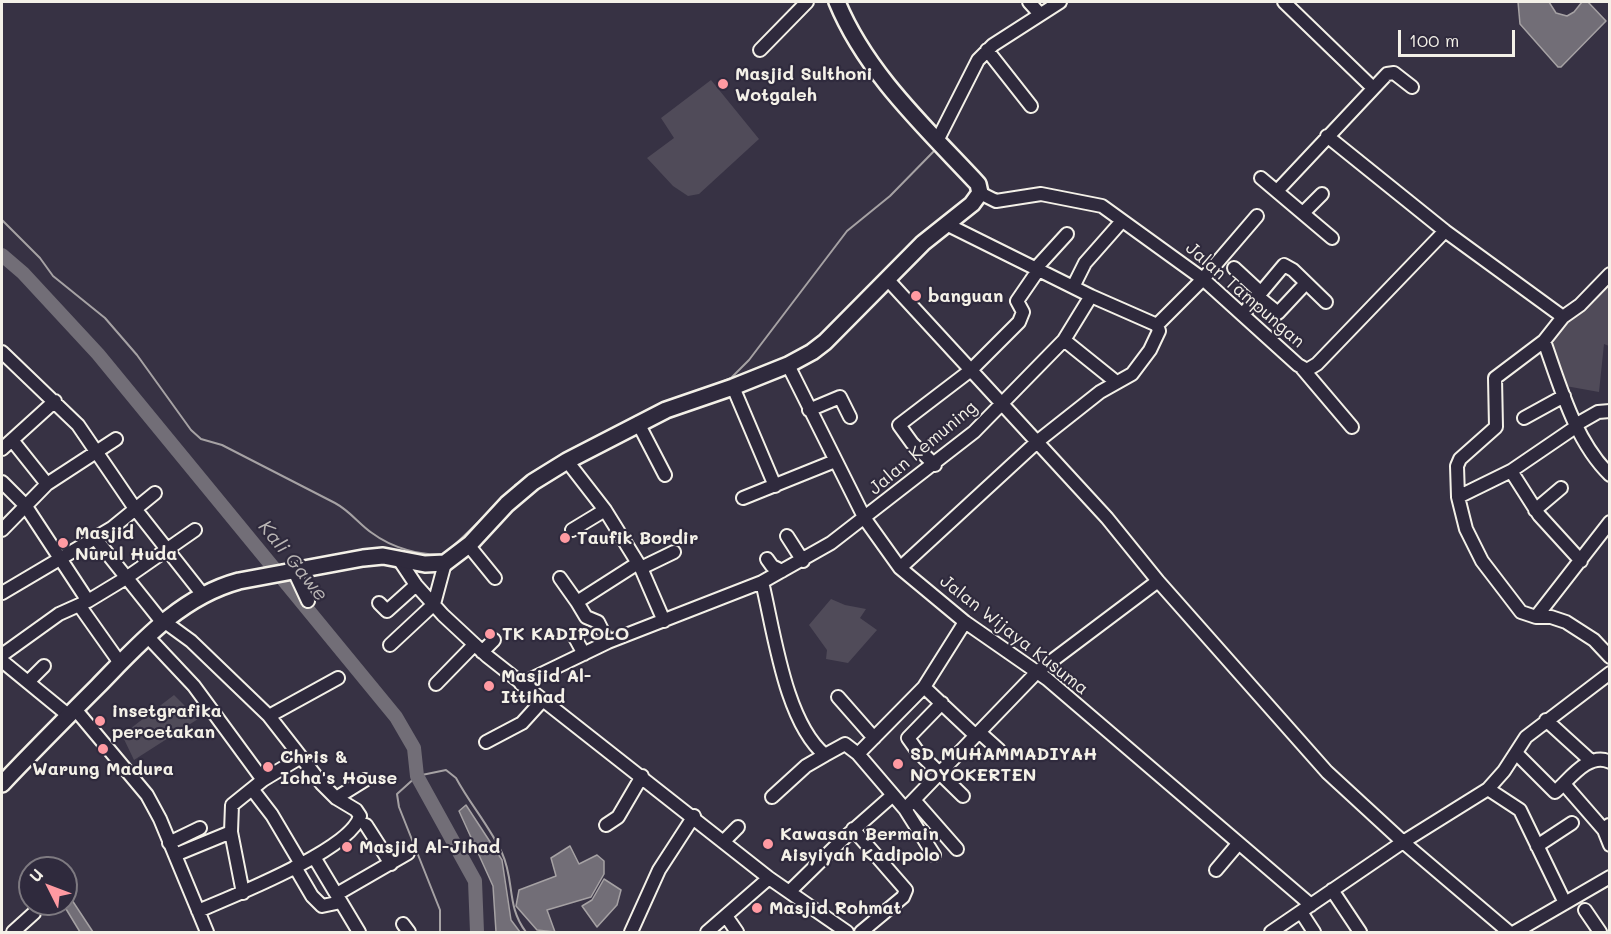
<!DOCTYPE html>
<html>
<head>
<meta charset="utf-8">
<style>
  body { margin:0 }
  #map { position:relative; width:1611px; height:934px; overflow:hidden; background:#373244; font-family:Mali,sans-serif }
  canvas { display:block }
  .frame { position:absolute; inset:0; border:3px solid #f4f1e8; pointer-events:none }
  .north { position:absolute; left:18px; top:856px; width:60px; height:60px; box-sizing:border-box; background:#2f2a3d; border:2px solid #7e7a81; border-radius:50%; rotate:312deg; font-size:16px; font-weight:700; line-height:24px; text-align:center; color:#f4f1e8 }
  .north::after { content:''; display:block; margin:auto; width:21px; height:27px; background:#ff9aa2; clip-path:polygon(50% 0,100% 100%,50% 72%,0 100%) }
  .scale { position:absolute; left:1398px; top:30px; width:117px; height:27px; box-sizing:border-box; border:3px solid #f4f1e8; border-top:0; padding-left:8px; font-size:18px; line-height:21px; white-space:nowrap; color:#f4f1e8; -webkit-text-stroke:4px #2f2a3d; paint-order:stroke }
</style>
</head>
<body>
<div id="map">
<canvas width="1611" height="934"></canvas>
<div class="frame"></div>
<div class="north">U</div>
<div class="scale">100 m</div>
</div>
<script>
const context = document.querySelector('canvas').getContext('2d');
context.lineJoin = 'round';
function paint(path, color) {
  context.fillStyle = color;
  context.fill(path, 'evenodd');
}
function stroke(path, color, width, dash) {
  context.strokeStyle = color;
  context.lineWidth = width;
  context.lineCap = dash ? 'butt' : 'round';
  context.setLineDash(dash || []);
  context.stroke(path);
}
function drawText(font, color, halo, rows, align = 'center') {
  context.font = font + ' Mali,sans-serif';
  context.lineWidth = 4.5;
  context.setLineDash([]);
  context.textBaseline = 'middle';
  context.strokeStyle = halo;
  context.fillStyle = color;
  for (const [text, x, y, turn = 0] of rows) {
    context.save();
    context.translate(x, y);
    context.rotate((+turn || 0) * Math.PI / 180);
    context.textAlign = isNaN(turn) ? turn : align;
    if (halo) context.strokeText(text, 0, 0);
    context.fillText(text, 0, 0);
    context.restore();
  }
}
paint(new Path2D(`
  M711,80L759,139L699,194L688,196L673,186L647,158L674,138L661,118Z
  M1601,283L1609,287V346L1604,344L1599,392L1560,385L1545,344Z
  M831,599L845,605L866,609L860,618L877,630L848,663L826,659L827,650L809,625Z
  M174,695L198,719L134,760L122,735Z`), '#504b59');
const water = new Path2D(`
  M1518,2H1549L1556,13L1567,16L1574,12L1582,2H1588L1606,21L1561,67H1558L1520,24Z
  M466,805L502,860L511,920L520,932H496L493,886L459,811Z
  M570,846L579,864L597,855L604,861V874L591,897L547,910L555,932L537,930L516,906L519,890L556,876L551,858Z
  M604,879L621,890L617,905L597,927L582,906L592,900Z
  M66,891L93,932H80L63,904H66Z`);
paint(water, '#726e77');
stroke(water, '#a6a2a4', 1.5);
stroke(new Path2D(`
  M950,128L955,117
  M2,220L40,258L53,276L105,318L137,355L191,430L201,439L222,445L335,503C350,511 359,524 372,533C392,548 421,556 445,554L489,512
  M710,387L731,378L749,360L847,231L890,196L937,148
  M515,485L563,454L662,404
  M440,932V910L399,807L397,794L417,776L446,770L456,778C470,804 490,827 502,853C515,881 506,906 526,932`), '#a6a2a4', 2);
stroke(new Path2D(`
  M2,255L23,273L98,354L396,717L414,748L417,776L475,881L477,932`), '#726e77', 14);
const minor = new Path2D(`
  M1029,2L1039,13
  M1284,2L1373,88
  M760,50L807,2
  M987,50L1031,106
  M1327,136L1445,231L1563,317
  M937,141L978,60L993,45L1060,2
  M1261,178L1332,238
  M1277,191L1387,74L1394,73L1412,87
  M980,193L996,201L1041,194L1102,206L1203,279L1298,365L1307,370L1317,364L1445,231
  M1303,213L1322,194
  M946,224L1091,296L1157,325L1203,279L1257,216
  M1036,268L1067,234
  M1234,268L1260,292
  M1610,274L1580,305L1563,317L1544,341L1495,378L1496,427L1460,459L1457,466L1458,497L1466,529L1482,561L1521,612L1536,617H1551L1566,622L1594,640L1610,657
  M888,280L1107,518L1158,581L1327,772L1403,842L1509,932
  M1073,287L1085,263L1122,221
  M1257,296L1278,313L1306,283
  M1243,314L1284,265L1293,270L1326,302
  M1064,340L1115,381
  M1544,341C1560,386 1575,441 1610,475
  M2,352L78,425L136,510L203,595
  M788,365L865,519L900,568L965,622L1047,679L1311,905
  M1302,368L1352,427
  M733,387L775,486
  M809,410L840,397L850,417
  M1524,418L1564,396
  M638,423L665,475
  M1577,424L1598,412L1610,411
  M12,440L47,484
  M2,449L55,401
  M567,461L605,510L641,568L664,621
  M935,465L912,443L899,425L971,370L1019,322L1023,312L1017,301L1039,269
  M1511,471L1539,515L1581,561
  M2,482L25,505L88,601
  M1458,497L1511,471L1577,426
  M743,498L835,461
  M1535,510L1561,488
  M2,530L47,484L116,439
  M572,530L605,510
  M787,536L803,561
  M95,538L158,617L191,641L269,716L322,784L336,798L356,810L360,816C351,850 231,897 198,911
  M469,546L495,578
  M398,558L416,585L443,615L487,656L769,878L847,932
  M767,559L772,566L782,571
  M641,568L674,552
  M900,568L1038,441L1100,392L1132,374L1150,350L1159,331L1157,325
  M294,571L308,601
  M560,578L577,602
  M762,582C774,631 785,722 825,755L845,744L858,754
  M2,593L112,528L155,493
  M379,603L387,611L416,585
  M79,605L120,663
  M1536,617L1610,522
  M573,634L584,654
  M147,636L194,686L263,780
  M608,642L598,622L586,617L577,602L638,563
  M390,645L434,604L445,563
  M482,652L494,640
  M2,655L59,614L88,601L126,578L195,530
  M2,661L68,715
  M28,682L44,666
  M436,684L474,645
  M521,684L608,642L762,582L831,543L974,432L1064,340L1091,296
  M924,687L976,736
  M838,697L874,738
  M942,703L908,738L918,752L963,796
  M75,709L147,795L160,819L207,932
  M269,716L338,678
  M1546,720L1591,761
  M979,732L999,750
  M486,742L522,723L542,701
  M1516,753L1555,792C1569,780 1589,751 1610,762
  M1564,784L1604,830
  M252,789L272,815L301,864
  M1488,789L1520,810L1565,903
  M772,797L806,766L825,755
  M336,798L365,780
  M914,800L957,849
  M905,809L1037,672L1158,581
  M366,825L391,864
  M606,825L618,817L642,776
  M1609,825L1604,830L1610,845
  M853,829L906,890L903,897L861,932
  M724,841L738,827
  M169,843L200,828
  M1537,846L1572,823
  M175,855L231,832
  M934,855L905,809L858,754L924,687L965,622
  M314,857L359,932
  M295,867L312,896L322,906L341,902
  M1216,870L1238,844
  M1332,890L1360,932
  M789,892L842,840L893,795
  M243,893L231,832L232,805L263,780L301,757
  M337,894L408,853
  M1585,910L1600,932
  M1301,912L1314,932
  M726,916L737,932
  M403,924L409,932
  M13,932L34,913
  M631,932L659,870L694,816
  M707,932L769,878
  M1271,932L1403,842L1488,789L1504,771L1526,737L1610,673
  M1515,932L1610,877`);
const major = new Path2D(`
  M2,784C33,751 66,718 98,686C140,643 180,597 239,581L363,558L383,556L425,564L445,563L470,544L507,504L533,482L567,461L666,410L733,387L788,365L812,352L825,342L923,243L972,204L980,193L978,184C926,128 866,73 837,2`);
stroke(minor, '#f4f1e8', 16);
stroke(major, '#f4f1e8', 20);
stroke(minor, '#2f2a3d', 12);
stroke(major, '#2f2a3d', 15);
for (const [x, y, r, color] of [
  [723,84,6,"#ff9aa2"],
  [916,296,6,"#ff9aa2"],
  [565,538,6,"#ff9aa2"],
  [63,543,6,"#ff9aa2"],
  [490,634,6,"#ff9aa2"],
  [489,686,6,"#ff9aa2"],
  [100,721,6,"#ff9aa2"],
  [103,749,6,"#ff9aa2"],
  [898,764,6,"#ff9aa2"],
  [268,767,6,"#ff9aa2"],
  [768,844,6,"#ff9aa2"],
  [347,847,6,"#ff9aa2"],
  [757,908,6,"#ff9aa2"]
]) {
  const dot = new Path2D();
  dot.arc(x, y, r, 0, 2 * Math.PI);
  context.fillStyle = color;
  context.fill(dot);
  stroke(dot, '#2f2a3d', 2);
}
drawText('bold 18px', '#f4f1e8', '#2f2a3d', [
  ["Masjid Sulthoni",735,74],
  ["Wotgaleh",735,95],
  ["banguan",928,296],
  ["Masjid",75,533],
  ["Nurul Huda",75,554],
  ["Taufik Bordir",577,538],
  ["TK KADIPOLO",502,634],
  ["Masjid Al-",501,676],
  ["Ittihad",501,697],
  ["insetgrafika",112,711],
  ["percetakan",112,732],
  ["SD MUHAMMADIYAH",910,754],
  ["NOYOKERTEN",910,775],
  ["Chris &",280,757],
  ["Icha's House",280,778],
  ["Warung Madura",103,769,"center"],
  ["Kawasan Bermain",780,834],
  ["Aisyiyah Kadipolo",780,855],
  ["Masjid Al-Jihad",359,847],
  ["Masjid Rohmat",769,908]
], 'left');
drawText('18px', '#f4f1e8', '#2f2a3d', [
  ["Jalan Tampungan",1245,295,41],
  ["Jalan Kemuning",923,448,-40],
  ["Jalan Wijaya Kusuma",1014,635,38]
]);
drawText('italic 20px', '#bab6b5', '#2f2a3d', [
  ["Kali Gawe",293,561,51]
]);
</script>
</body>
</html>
